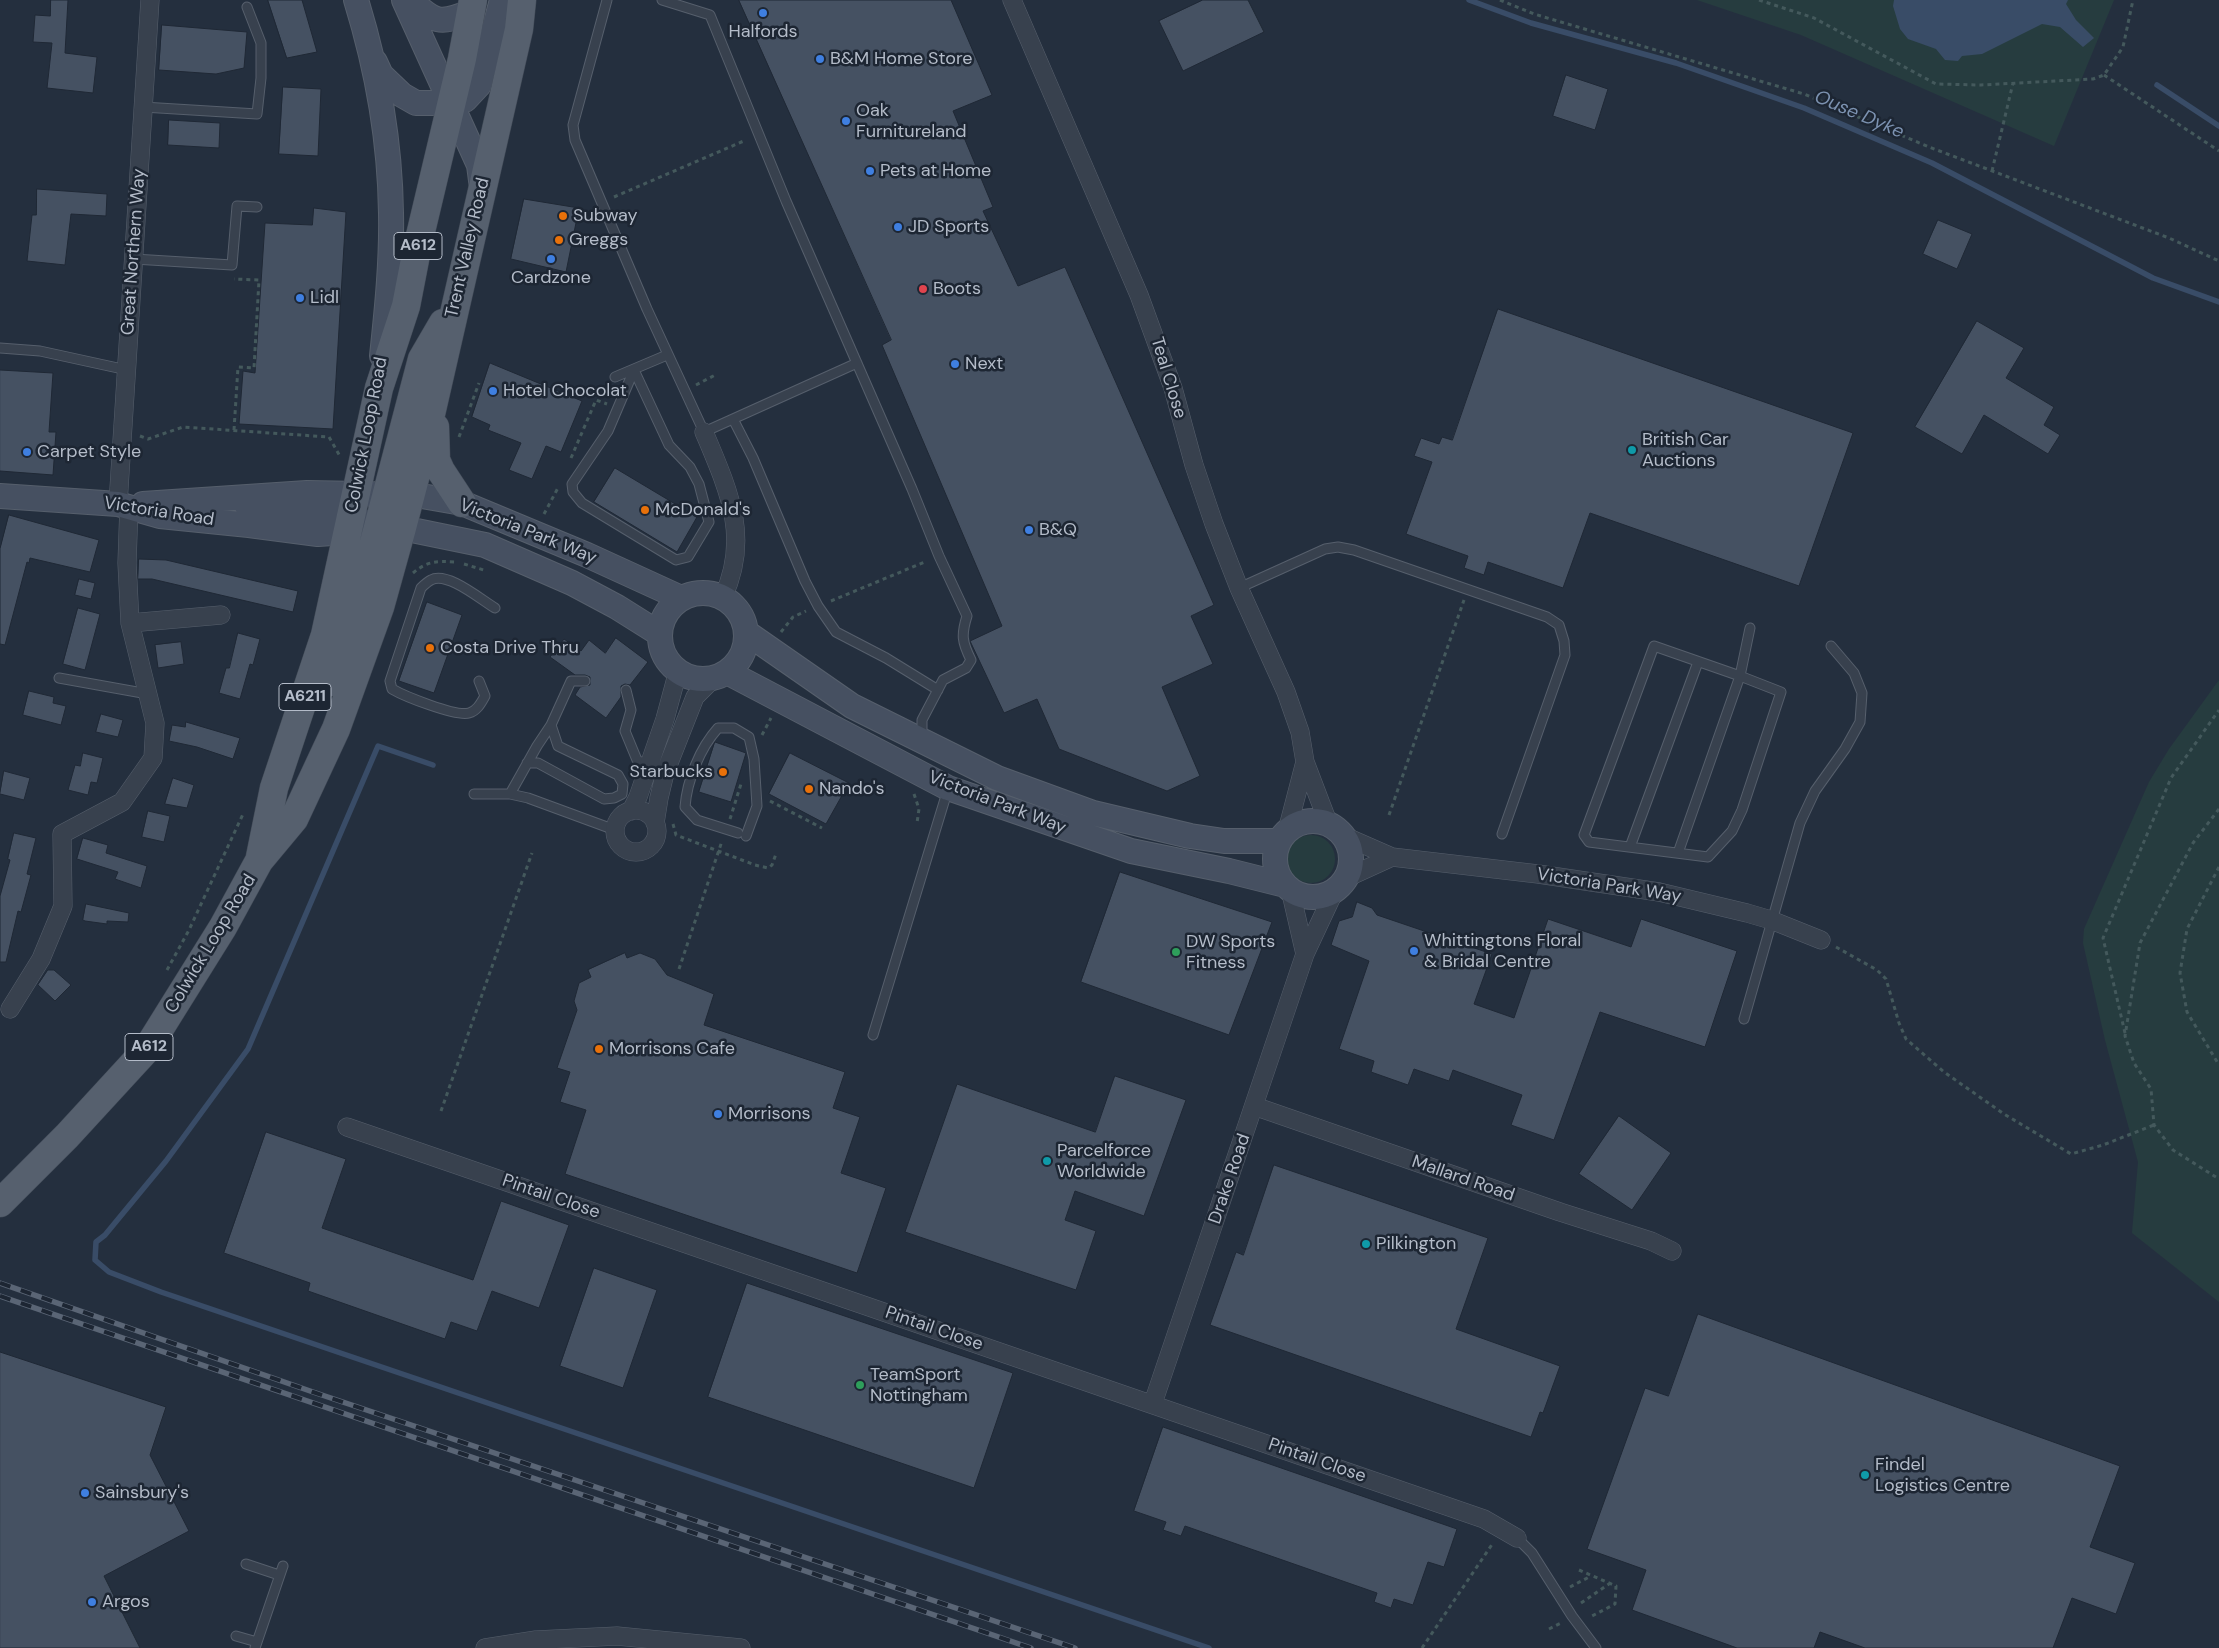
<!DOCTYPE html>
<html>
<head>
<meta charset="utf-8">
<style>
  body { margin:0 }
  canvas { display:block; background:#242f3e }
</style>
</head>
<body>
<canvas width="2219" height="1648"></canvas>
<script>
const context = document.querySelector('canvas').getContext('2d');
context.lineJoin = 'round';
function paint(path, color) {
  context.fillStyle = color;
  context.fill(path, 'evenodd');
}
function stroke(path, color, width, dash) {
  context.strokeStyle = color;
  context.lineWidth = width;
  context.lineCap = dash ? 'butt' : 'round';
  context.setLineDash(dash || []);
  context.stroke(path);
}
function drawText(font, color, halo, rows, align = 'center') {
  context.font = font + ' "DM Sans",sans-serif';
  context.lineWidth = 5;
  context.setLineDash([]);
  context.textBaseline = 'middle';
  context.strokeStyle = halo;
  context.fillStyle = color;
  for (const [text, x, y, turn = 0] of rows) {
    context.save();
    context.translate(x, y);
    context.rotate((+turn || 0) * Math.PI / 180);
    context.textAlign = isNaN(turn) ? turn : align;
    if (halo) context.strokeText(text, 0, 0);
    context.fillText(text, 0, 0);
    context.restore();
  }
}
paint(new Path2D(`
  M1697,0H2114L2054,146L1801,35Z
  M2219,680V1302L2132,1233L2138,1162L2105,1040L2083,943L2084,929L2149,782L2169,749Z
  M1287 859a24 24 0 1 1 48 0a24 24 0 1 1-48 0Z`), '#263c3f');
paint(new Path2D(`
  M1894,0H2068L2066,4L2076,20L2094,38L2083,47L2060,27L2042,24L1982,54L1962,56L1958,61L1945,60L1936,49L1908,39L1900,29L1893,6Z`), '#394c67');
stroke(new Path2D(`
  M1469,0L1531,23L1676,63L1804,108L1932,163L2153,278L2219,302
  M2157,85L2219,126
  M433,765L378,746L248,1049L166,1161L105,1235L96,1242L95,1260L109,1272L161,1292L1209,1648`), '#394c67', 5.5);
const building = new Path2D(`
  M51,0H68L65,53L97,57L93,93L47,88L52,43L33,42L35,15L50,16Z
  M268,0H302L317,52L287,58Z
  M739,0H951L992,95L953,111L993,207L983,211L1018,286L1065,267L1214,605L1191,616L1213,664L1162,687L1200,776L1167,791L1059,749L1037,699L1004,713L970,641L1002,626L882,345L891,340Z
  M1203,0H1248L1264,32L1183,71L1159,21Z
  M162,25L247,32L244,68L216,74L159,70Z
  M1566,75L1608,89L1595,130L1553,116Z
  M283,87L321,89L318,156L279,154Z
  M169,120L220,123L219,148L168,145Z
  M37,189L107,194L106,216L71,214L65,265L27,261L32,215H36Z
  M524,199L579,208L566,272L511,259Z
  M314,208L346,212L333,429L239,424L243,371L255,373L265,223L312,225Z
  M1938,220L1972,234L1957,269L1923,254Z
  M1498,309L1853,433L1799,586L1590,513L1563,588L1488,562L1484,575L1464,568L1468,556L1406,534L1432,462L1414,456L1421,438L1439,444L1442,437L1452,440Z
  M1977,321L2024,348L2006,378L2054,407L2044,425L2060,435L2048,454L1984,415L1962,454L1915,427Z
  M490,363L582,401L561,452L546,446L532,479L509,470L521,443L488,430L490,425L472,417Z
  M0,370L53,373L49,432H56L53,475L0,471Z
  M615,468L697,517L677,552L594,502Z
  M9,515L99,540L90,572L30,558L29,563L27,562L5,645L0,644V549Z
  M139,559L166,560L298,591L293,612L152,579H138Z
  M79,579L95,583L91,599L75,595Z
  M427,602L462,615L434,693L399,681Z
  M78,608L100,614L85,670L63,664Z
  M238,633L260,639L253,665L250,664L240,699L219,693L226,668H229Z
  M616,638L648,662L630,685L625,684L621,686V697L606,718L575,695L580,687L590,685V677L585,675H575L550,657L564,639L581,651L589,640L605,653Z
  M181,642L184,664L158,668L155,645Z
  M29,691L54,697L53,703L66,706L61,725L23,715Z
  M101,714L123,720L118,737L96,732Z
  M186,722L240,738L233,759L197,747L169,741L172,725L185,727Z
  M715,742L746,753L731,802L699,792Z
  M83,753L103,758L97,783L91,782L88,795L68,790L75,765L80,766Z
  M790,753L849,783L826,824L769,794Z
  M4,771L30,778L24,800L0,794Z
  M173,778L194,785L187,808L165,804Z
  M148,811L170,816L164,842L142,837Z
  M14,833L36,838L27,874L31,875L21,912L18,911L6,962H0V896L10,860L8,859Z
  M83,838L108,845L106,853L147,866L141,888L115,879L118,872L77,859Z
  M1120,872L1272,922L1229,1035L1081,982Z
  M1357,902L1372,908L1377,915L1492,954L1474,1004L1514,1018L1548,919L1631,947L1641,919L1737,951L1705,1047L1600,1012L1554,1140L1511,1125L1522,1095L1453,1070L1449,1081L1414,1069L1408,1085L1371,1072L1374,1061L1339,1049L1369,961L1331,945L1339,921L1352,917Z
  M86,904L129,913L128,922L107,921V924L85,921L83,920Z
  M625,953L627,958L640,953L655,959L667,975L714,994L704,1025L845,1072L833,1108L860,1117L841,1173L886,1188L857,1273L565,1174L586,1110L560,1102L570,1072L557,1068L577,1010L574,1001L579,983L591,977L588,970Z
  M48,970H54L71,985L55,1001L38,985Z
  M1115,1076L1186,1100L1144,1216L1075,1191L1065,1220L1096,1231L1076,1290L905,1232L957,1084L1095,1132Z
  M1619,1116L1671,1153L1632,1210L1579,1174Z
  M266,1132L346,1159L322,1228L473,1280L501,1201L569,1225L539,1308L492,1291L477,1331L451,1322L445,1339L308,1291L310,1283L224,1253Z
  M1274,1165L1488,1238L1456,1329L1560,1366L1543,1413L1540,1412L1531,1437L1210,1325L1236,1252L1243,1255Z
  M594,1268L657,1290L623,1388L560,1366Z
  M747,1283L1013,1373L974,1488L708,1397Z
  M1698,1314L2120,1466L2090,1547L2135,1563L2116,1614L2072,1598L2053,1648H1865L1820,1632L1814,1648H1737L1632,1610L1646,1570L1587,1549L1645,1388L1668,1396Z
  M0,1352L166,1407L150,1455L189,1531L104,1576L140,1648H0Z
  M1163,1427L1457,1529L1444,1567L1428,1562L1413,1605L1394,1599L1391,1608L1374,1602L1377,1593L1185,1526L1181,1536L1163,1530L1166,1522L1134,1511Z`);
paint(building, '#455162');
stroke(building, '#1f2835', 1);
const lane = new Path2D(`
  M607,0L573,125L575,140L647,309L704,432L857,363
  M662,0L710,15L786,201L912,489L939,556L967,616C961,635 962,642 971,660L966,668L943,680L922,720V731L925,738
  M143,107L257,114L261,78V43L247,7
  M134,259L232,265L237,206L257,207
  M0,348L40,351L127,370
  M634,370L669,445L690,467L699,484L709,522L688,557L676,560L582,503L573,492L572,484L608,431Z
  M615,377L667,355
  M733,419L753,458L805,581L818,606L836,632L886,658L938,690
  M1239,588L1325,549L1338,547L1354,550L1547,617L1559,625L1564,641L1565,655L1502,834
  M59,678L148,694
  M479,681L485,696C481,703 477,711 469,713C456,717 404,696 392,689L390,681L421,588C424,585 427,582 431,580C447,571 480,599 495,608
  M626,690L631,710L625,731L637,760L648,766
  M527,763H538L604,799L614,798L622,794L623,784L618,775L558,746L551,725
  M474,794H510L528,798L615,830
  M510,794L537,746L551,725L571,681H585
  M738,833L697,820L685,807C687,780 700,748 718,728H734L749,737L754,759L757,806L746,836
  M1630,847L1698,662
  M1678,853L1740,676L1654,646L1584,835L1589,842L1708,857L1732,831L1742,810L1781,692L1740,676L1750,628
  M1744,1019L1800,823L1815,791L1845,749L1860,722L1862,693L1854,673L1831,646
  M873,1035L948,789
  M1517,1538L1532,1553L1572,1616L1596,1648
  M246,1564L279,1575
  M236,1636L257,1642
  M255,1648L283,1566`);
const street = new Path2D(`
  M1012,0L1139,295L1173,388L1194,465L1214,524L1239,588L1286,692L1300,732L1305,762L1329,825
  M704,432C728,489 751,537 723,597
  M118,504L150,0
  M130,623L221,615
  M615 831a21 21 0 1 1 42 0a21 21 0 1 1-42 0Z
  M631,811L638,797L665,719L678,671
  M655,823L659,798L665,773L695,697L714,678
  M1287,831L1305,762
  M1344,836L1392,857L1538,874L1659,892L1747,913L1771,920L1821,940
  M1346,878L1392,857
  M1290,889L1305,954
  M10,1009L41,959L63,906L62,834L122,802L153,758L155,723L130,623L127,563L129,505
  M1254,1106L1560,1212L1651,1241L1672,1251
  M347,1127L1484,1519L1517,1538
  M1153,1403L1305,954L1335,890
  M485,1648L536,1640L617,1636L741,1648`);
const secondary = new Path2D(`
  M356,0C377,68 390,141 391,213C392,260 387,309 382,356
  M404,0L479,165L482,188
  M410,0C434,22 439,25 470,12
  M375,62L381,75L402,95L416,103H450L465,100L479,85L502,0
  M0,496L118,504L160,516L249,525L318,534L402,528L485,545L572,583L617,607L660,634
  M143,504L307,493L416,495L462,503L587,555L681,598
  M246,504L265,511L352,516L366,524
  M660 636a43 43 0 1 1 86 0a43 43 0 1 1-86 0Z
  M747,633L852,706L997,778L1093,813L1190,836L1224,841H1279
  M727,672L948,788L1131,851L1229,871L1285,885
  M1275 859a38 38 0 1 1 76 0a38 38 0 1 1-76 0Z`);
const primary = new Path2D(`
  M435,427L436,460L441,471L462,503
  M334,682L361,592L422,359L443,323
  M260,857L274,788L325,635L379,388L406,306L418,244L462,59L473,0
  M0,1203L67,1136L147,1049L223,927L259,861L294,819L336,729L380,607L402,528L426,436L519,29L522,0`);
stroke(lane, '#565f6c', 11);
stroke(street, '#565f6c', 19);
stroke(secondary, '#565f6c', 26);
stroke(primary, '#414a57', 29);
stroke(new Path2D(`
  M1500,0L1534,14L1804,94L1929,147L2169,238L2219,261
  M1759,0L1814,18L1936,84L1981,85L2093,79L2104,75L2123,47L2133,0
  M2104,75L2219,151
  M1992,171L2013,83
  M614,197L746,140
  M696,385L717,374
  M234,430L238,367L254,368L259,280L234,279
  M140,436L148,439L183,427L329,437L341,458
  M459,437L479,383
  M571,458L596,400L607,404
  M544,514L559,486
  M464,564L487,571
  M413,573C427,561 437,561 455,562
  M831,601L927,561
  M781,632L793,617L806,611
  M762,735L771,718
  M914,794L919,809L917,823
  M770,801L822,828
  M2219,809L2193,843L2140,943L2125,1036L2134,1063L2151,1089L2154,1125L2173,1150L2219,1179
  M1389,815L1464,600
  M730,819L741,784
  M673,824L676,835L755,865L768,868L772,865L776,854
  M2219,867L2187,929L2180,973L2187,1012L2219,1065
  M1836,947L1877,970L1886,979L1899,1023L1906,1039L1944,1072L2004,1114L2071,1154L2103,1145L2154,1125
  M679,969L722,841
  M167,970L189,930L244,812
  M2125,1033L2103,938L2171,778L2219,710
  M441,1111L532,853
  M1579,1570L1616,1586L1615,1604L1590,1617
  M1570,1587L1591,1576
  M1581,1603L1609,1584
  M1549,1629L1561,1623
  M1422,1648L1493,1543`), '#44595c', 3, [4, 4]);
stroke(lane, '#38414e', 9);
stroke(street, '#38414e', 18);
stroke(secondary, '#465061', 24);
stroke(primary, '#56606e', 28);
const rail = new Path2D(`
  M0,1283L313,1392L1075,1648
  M0,1296L1031,1648`);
stroke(rail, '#5a6575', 5.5);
stroke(rail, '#1d2633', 4, [11]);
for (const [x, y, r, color] of [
  [763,13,5,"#3f7fe0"],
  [820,59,5,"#3f7fe0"],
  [846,121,5,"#3f7fe0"],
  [870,171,5,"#3f7fe0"],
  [563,216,5,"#e8710a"],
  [898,227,5,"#3f7fe0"],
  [559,240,5,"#e8710a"],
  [551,259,5,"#3f7fe0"],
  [923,289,5,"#e0444e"],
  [300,298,5,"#3f7fe0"],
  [955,364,5,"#3f7fe0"],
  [493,391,5,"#3f7fe0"],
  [1632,450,5,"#0f9aa8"],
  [27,452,5,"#3f7fe0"],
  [645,510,5,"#e8710a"],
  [1029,530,5,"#3f7fe0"],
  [430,648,5,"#e8710a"],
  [723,772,5,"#e8710a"],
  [809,789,5,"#e8710a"],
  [1414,951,5,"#3f7fe0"],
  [1176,952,5,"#2e9e5b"],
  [599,1049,5,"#e8710a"],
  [718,1114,5,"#3f7fe0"],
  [1047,1161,5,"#0f9aa8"],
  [1366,1244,5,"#0f9aa8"],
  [860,1385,5,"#2e9e5b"],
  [1865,1475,5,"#0f9aa8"],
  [85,1493,5,"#3f7fe0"],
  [92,1602,5,"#3f7fe0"]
]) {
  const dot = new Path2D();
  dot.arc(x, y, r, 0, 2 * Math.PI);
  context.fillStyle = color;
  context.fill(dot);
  stroke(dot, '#1d2633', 2);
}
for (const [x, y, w] of [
  [418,246,48],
  [305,697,52],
  [149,1047,48]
]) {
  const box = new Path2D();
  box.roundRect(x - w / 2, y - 13.5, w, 27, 4);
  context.fillStyle = '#1d2633';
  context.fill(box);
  stroke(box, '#b4bcc9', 1);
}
drawText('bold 16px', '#b4bcc9', null, [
  ["A612",418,246],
  ["A6211",305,697],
  ["A612",149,1047]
]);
drawText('18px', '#b4bcc9', '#1d2633', [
  ["Halfords",763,32,"center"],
  ["B&M Home Store",830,59],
  ["Oak",856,111],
  ["Furnitureland",856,132],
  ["Pets at Home",880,171],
  ["Subway",573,216],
  ["JD Sports",908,227],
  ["Greggs",569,240],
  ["Cardzone",551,278,"center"],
  ["Boots",933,289],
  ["Lidl",310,298],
  ["Next",965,364],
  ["Hotel Chocolat",503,391],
  ["British Car",1642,440],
  ["Auctions",1642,461],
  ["Carpet Style",37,452],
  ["McDonald's",655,510],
  ["B&Q",1039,530],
  ["Costa Drive Thru",440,648],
  ["Starbucks",713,772,"right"],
  ["Nando's",819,789],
  ["Whittingtons Floral",1424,941],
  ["& Bridal Centre",1424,962],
  ["DW Sports",1186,942],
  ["Fitness",1186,963],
  ["Morrisons Cafe",609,1049],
  ["Morrisons",728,1114],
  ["Parcelforce",1057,1151],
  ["Worldwide",1057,1172],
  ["Pilkington",1376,1244],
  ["TeamSport",870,1375],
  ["Nottingham",870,1396],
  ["Findel",1875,1465],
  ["Logistics Centre",1875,1486],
  ["Sainsbury's",95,1493],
  ["Argos",102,1602]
], 'left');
drawText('18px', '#b4bcc9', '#1d2633', [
  ["Trent Valley Road",468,248,-77],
  ["Great Northern Way",134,252,-86],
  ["Teal Close",1168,378,73],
  ["Colwick Loop Road",367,435,-79],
  ["Victoria Road",159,512,9],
  ["Victoria Park Way",528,532,22],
  ["Victoria Park Way",997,803,21],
  ["Victoria Park Way",1609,886,9],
  ["Colwick Loop Road",211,944,-59],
  ["Drake Road",1230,1179,-71],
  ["Mallard Road",1463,1179,19],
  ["Pintail Close",551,1197,19],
  ["Pintail Close",934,1329,19],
  ["Pintail Close",1317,1461,19]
]);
drawText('italic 19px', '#7c92b1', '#1d2633', [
  ["Ouse Dyke",1859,115,23]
]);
</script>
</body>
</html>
